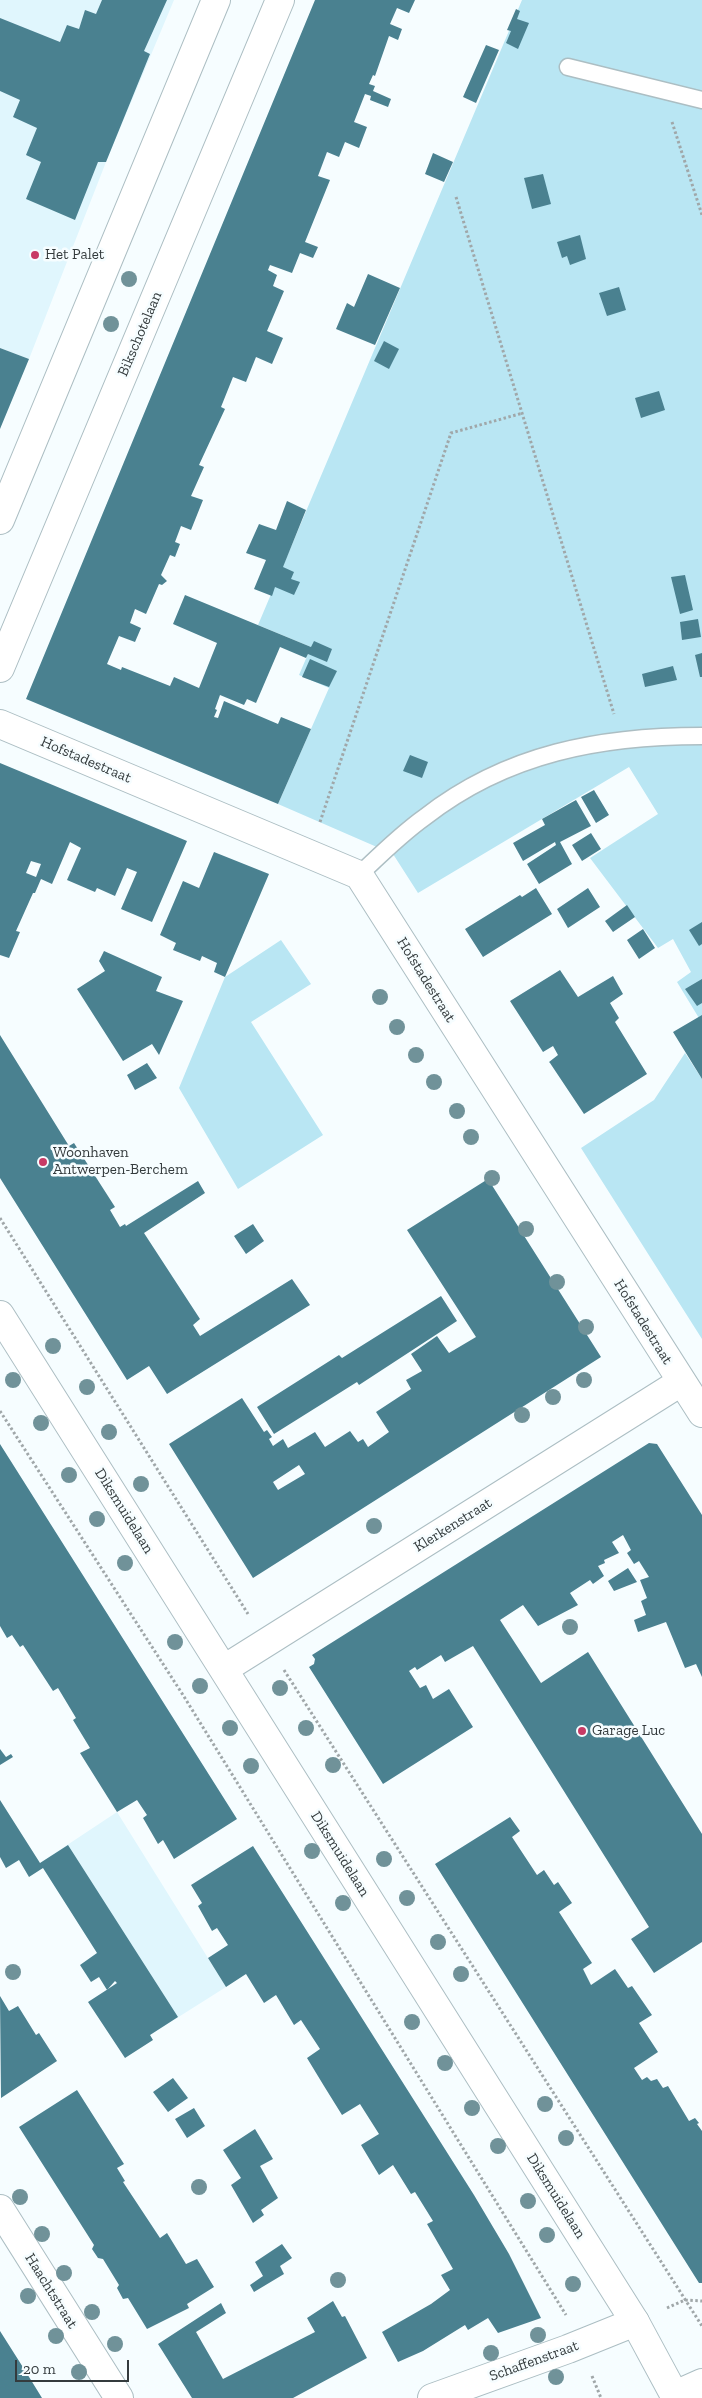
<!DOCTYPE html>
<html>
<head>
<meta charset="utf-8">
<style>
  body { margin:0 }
  #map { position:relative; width:702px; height:2398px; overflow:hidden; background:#f6fdff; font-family:"Zilla Slab",serif }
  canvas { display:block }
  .scale { position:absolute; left:15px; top:2360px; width:114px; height:22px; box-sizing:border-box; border:2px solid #343b3d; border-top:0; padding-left:6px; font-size:15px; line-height:18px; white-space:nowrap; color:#343b3d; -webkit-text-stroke:4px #f6fdff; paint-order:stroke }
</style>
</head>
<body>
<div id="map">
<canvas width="702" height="2398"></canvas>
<div class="scale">20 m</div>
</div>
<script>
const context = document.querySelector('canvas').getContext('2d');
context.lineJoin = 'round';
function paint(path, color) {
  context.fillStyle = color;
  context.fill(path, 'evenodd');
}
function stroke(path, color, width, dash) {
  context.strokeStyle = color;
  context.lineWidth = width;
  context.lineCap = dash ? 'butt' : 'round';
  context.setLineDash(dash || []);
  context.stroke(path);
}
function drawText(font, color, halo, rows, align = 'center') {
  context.font = font + ' "Zilla Slab",serif';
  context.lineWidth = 5;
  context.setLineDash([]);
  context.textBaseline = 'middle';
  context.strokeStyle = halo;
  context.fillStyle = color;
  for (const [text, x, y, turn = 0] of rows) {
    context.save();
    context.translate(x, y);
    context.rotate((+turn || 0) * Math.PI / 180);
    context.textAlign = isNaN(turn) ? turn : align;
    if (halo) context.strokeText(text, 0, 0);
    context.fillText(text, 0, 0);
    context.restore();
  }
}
paint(new Path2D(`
  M0,0H174L106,162L29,359L0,348Z
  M117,1812L226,1987L150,2035L40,1863Z`), '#e0f6fd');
paint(new Path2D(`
  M522,0H702V1023L677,982L691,972L673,939L658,948L590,858L658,814L629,767L418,893L393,854L278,804L329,688L299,675L311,647L258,625Z
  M281,940L311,984L251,1022L323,1135L238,1189L179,1088L225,977Z
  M685,1053L702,1079V1339L581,1148L654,1100Z`), '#b9e6f3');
paint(new Path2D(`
  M102,0H167L144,51L150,54L106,162H98L75,220L26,199L41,162L26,155L37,128L13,117L20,100L0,91V18L60,42L67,25L79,29L85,10L96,14Z
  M315,0H415L409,13L397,8L390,24L402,29L398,40L389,36L375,76L373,75L369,84L375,86L373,91L391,99L388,107L370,100L371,96L365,94L354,122L367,127L359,148L345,142L339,157L327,152L318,176L330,180L305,242L318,247L313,258L300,253L292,273L270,265L268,270L277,275L273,286L284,291L267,331L283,338L272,364L256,357L246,382L233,377L221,407L225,409L199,465L204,467L191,496L203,500L191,530L181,526L175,542L180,544L175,557L170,555L161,575L167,581L162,585L159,584L146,614L135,609L130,623L141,628L135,642L119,636L107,664L121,670L122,667L170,686L174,677L199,688L217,643L173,624L185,595L311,647L314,641L332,649L327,662L308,654L306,658L280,647L256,703L247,699L244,705L220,695L215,709L217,710L214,717L218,718L224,701L278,724L281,717L311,729L278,804L26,699Z
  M516,9L520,11L517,19L529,23L518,49L506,43L511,31L507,30Z
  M486,45L499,50L476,103L463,97Z
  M433,153L453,162L444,182L425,174Z
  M543,174L551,204L532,209L524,178Z
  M580,235L586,259L570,265L567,256L562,258L557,242Z
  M368,274L400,288L375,345L336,329L347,303L354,307Z
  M619,287L626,310L607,316L599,293Z
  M384,341L399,349L389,369L374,361Z
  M0,348L29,359L0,429Z
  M659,391L665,410L641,418L635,398Z
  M287,501L306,510L283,567L294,572L291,579L300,582L294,595L275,587L272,596L254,589L266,560L246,553L259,524L276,530Z
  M685,575L693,610L680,614L671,577Z
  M698,619L701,637L682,640L680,622Z
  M702,653V677H700L695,655Z
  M310,659L337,671L329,687L302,677Z
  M673,666L677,680L645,687L642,674Z
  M410,755L428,762L422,778L403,771Z
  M0,763L187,841L152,922L121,909L137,872L127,868L115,896L97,888L95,892L67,880L81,848L70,842L52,884L41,879L35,893H33L16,931L20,932L9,958L0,955ZM31,861L41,864L36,877L26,873Z
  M594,790L609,815L596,823L581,797Z
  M576,800L591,826L560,842L572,864L539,884L527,864L556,845L555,842L523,861L513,843L545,825L542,819Z
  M591,833L601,849L582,861L572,845Z
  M214,852L269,874L225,977L214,972L217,963L202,956L200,961L173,950L176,943L160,935L183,881L199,888Z
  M536,888L552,914L483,957L465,929L520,895L522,897Z
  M588,888L600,907L568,928L557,909Z
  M627,905L635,917L613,932L605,921Z
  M702,922V944L699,946L689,930Z
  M643,929L655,948L639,959L627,940Z
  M104,951L162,977L156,991L183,1001L159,1055L152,1044L123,1061L77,989L105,971L99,961Z
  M560,970L578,997L613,976L623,994L610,1003L619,1018L615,1022L647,1074L584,1114L550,1063L549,1062L558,1055L553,1046L543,1052L510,1001Z
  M702,979V1003L697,1006L685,989Z
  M702,1015V1079L673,1032Z
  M0,1035L69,1146L74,1143L115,1207L110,1210L120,1227L125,1224L126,1226L198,1181L205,1193L144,1233L200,1319L193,1325L200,1336L292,1279L310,1305L167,1394L149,1366L127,1380L0,1178Z
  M147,1063L157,1078L135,1090L127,1075Z
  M488,1179L601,1357L253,1578L169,1444L242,1398L264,1432L267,1430L272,1437L269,1439L273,1446L283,1439L288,1448L315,1432L325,1447L350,1431L358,1442L363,1439L368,1447L389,1432L376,1412L411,1389L406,1380L422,1371L411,1354L437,1336L449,1353L476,1337L407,1230ZM299,1465L305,1474L278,1490L273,1482Z
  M253,1224L264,1241L246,1254L234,1236Z
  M441,1296L457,1321L359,1385L357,1382L274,1434L257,1407L339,1355L342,1358Z
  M649,1443L657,1444L702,1515V1677L696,1664L685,1668L666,1622L638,1632L634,1620L646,1615L641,1601L647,1598L640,1580L649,1577L639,1561L634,1564L627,1553L631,1550L623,1535L612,1542L619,1553L604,1560L605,1563L598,1566L604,1576L593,1584L590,1580L570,1593L578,1605L538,1626L523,1605L500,1620L541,1683L588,1652L702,1834V1942L654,1973L631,1939L649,1927L473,1646L445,1662L441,1655L417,1670L415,1667L409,1671L420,1688L426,1685L433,1699L449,1689L473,1727L383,1784L309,1667L314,1664L315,1659L312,1655Z
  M0,1444L237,1819L174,1859L163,1840L158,1844L143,1818L147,1815L137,1800L117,1812L80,1753L90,1748L73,1720L76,1718L58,1688L53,1691L23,1645L20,1647L12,1635L7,1638L0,1626Z
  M628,1568L637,1582L614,1591L608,1581Z
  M0,1749L6,1757L11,1754L13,1757L0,1765Z
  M0,1800L40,1863L68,1845L178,2017L150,2035L153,2040L125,2058L88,2002L105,1991L117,1983L115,1981L107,1990L99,1977L91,1982L80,1965L97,1953L43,1868L29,1877L19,1860L6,1868L0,1857Z
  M510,1817L520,1831L512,1837L537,1875L544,1870L554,1885L558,1882L572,1903L559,1912L592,1963L583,1969L591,1985L615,1969L628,1988L632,1986L652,2015L639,2023L658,2052L634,2068L642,2080L647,2077L651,2081L657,2079L663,2088L668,2086L689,2121L695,2118L699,2123L697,2124L702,2131V2283H699L435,1864Z
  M253,1846L474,2195L509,2254L541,2318L498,2333L488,2318L468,2330L465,2325L423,2351L398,2362L382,2332L431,2304L450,2290L441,2275L453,2269L427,2224L433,2221L415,2192L411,2194L393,2165L379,2175L361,2145L379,2134L360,2104L342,2115L324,2086L307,2058L320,2049L301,2020L294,2025L276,1995L264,2003L246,1974L226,1987L208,1958L228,1945L217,1928L212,1931L198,1906L202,1903L191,1885Z
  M0,1996L9,2011L18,2006L36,2035L39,2033L57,2061L1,2098Z
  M173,2078L188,2098L168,2112L153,2092Z
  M77,2090L124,2164L117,2168L125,2181L123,2182L160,2238L167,2233L186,2264L197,2259L214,2287L187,2304L189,2308L147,2329L128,2298L123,2299L117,2288L119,2285L103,2259L98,2258L92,2249L94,2245L19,2127Z
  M194,2108L205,2126L187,2138L175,2119Z
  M255,2129L273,2159L260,2166L278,2198L261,2210L264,2215L253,2223L231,2185L241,2178L223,2150Z
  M282,2244L292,2258L280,2266L284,2274L254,2292L250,2285L263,2276L255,2262Z
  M333,2301L342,2317L345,2316L367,2358L293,2398H192L158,2344L221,2303L226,2313L196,2332L223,2379L315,2332L307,2318Z
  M0,2331L26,2372L42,2398H0Z`), '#4a8190');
const service = new Path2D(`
  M568,67L702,100
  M359,875C380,855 401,834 425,817C507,753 601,736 702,736`);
const minor = new Path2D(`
  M0,520L216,0
  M0,668L280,0
  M0,724L359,875L702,1413
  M224,1669L681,1382
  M0,2209L119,2398
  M675,2395L702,2383
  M432,2398L568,2349L635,2322`);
const tertiary = new Path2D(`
  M0,1315L635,2322L676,2398`);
stroke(service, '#acbec3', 19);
stroke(minor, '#acbec3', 30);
stroke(tertiary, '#acbec3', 30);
stroke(new Path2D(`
  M672,122L702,215
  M456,197L614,714
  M320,822L451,433L523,413
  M0,1218L248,1614
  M0,1411L183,1695L566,2315
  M284,1670L702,2326
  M667,2308L685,2300L702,2301
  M592,2376L601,2398`), '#a0a7a9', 3, [2.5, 2.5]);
stroke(service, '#fff', 16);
stroke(minor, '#fff', 28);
stroke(tertiary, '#fff', 28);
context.fillStyle = '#709299';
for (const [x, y] of [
  [129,279],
  [111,324],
  [380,997],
  [397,1027],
  [416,1055],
  [434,1082],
  [457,1111],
  [471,1137],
  [492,1178],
  [526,1229],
  [557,1282],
  [586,1327],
  [53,1346],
  [13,1380],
  [584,1380],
  [87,1387],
  [553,1397],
  [522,1415],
  [41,1423],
  [109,1432],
  [69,1475],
  [141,1484],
  [97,1519],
  [374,1526],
  [125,1563],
  [570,1627],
  [175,1642],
  [200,1686],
  [280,1688],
  [230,1728],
  [306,1728],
  [333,1765],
  [251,1766],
  [312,1851],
  [384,1859],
  [407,1898],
  [343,1903],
  [438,1942],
  [13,1972],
  [461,1974],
  [412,2022],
  [445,2063],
  [545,2104],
  [472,2108],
  [566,2138],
  [498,2146],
  [199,2187],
  [20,2197],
  [528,2201],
  [42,2234],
  [547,2235],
  [64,2273],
  [338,2280],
  [573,2284],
  [28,2296],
  [92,2312],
  [538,2335],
  [56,2336],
  [115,2344],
  [491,2353],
  [79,2372],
  [556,2377]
]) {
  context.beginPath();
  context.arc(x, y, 8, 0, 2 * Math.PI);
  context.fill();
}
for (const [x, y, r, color] of [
  [35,255,5,"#c83a65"],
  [43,1162,5,"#c83a65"],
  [582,1731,5,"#c83a65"]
]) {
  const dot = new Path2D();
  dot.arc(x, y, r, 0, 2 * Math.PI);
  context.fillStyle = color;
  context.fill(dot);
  stroke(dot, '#f6fdff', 2);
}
drawText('15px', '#343b3d', '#f6fdff', [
  ["Het Palet",45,255],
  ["Woonhaven",53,1153],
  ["Antwerpen-Berchem",53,1170],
  ["Garage Luc",592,1731]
], 'left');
drawText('15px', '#343b3d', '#f6fdff', [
  ["Bikschotelaan",140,334,-67],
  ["Hofstadestraat",86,760,23],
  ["Hofstadestraat",426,980,58],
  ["Hofstadestraat",643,1322,58],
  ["Diksmuidelaan",124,1511,58],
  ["Klerkenstraat",453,1525,-32],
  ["Diksmuidelaan",340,1854,58],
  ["Diksmuidelaan",556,2196,58],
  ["Haachtstraat",51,2291,58],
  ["Schaffenstraat",534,2361,-20]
]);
</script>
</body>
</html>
